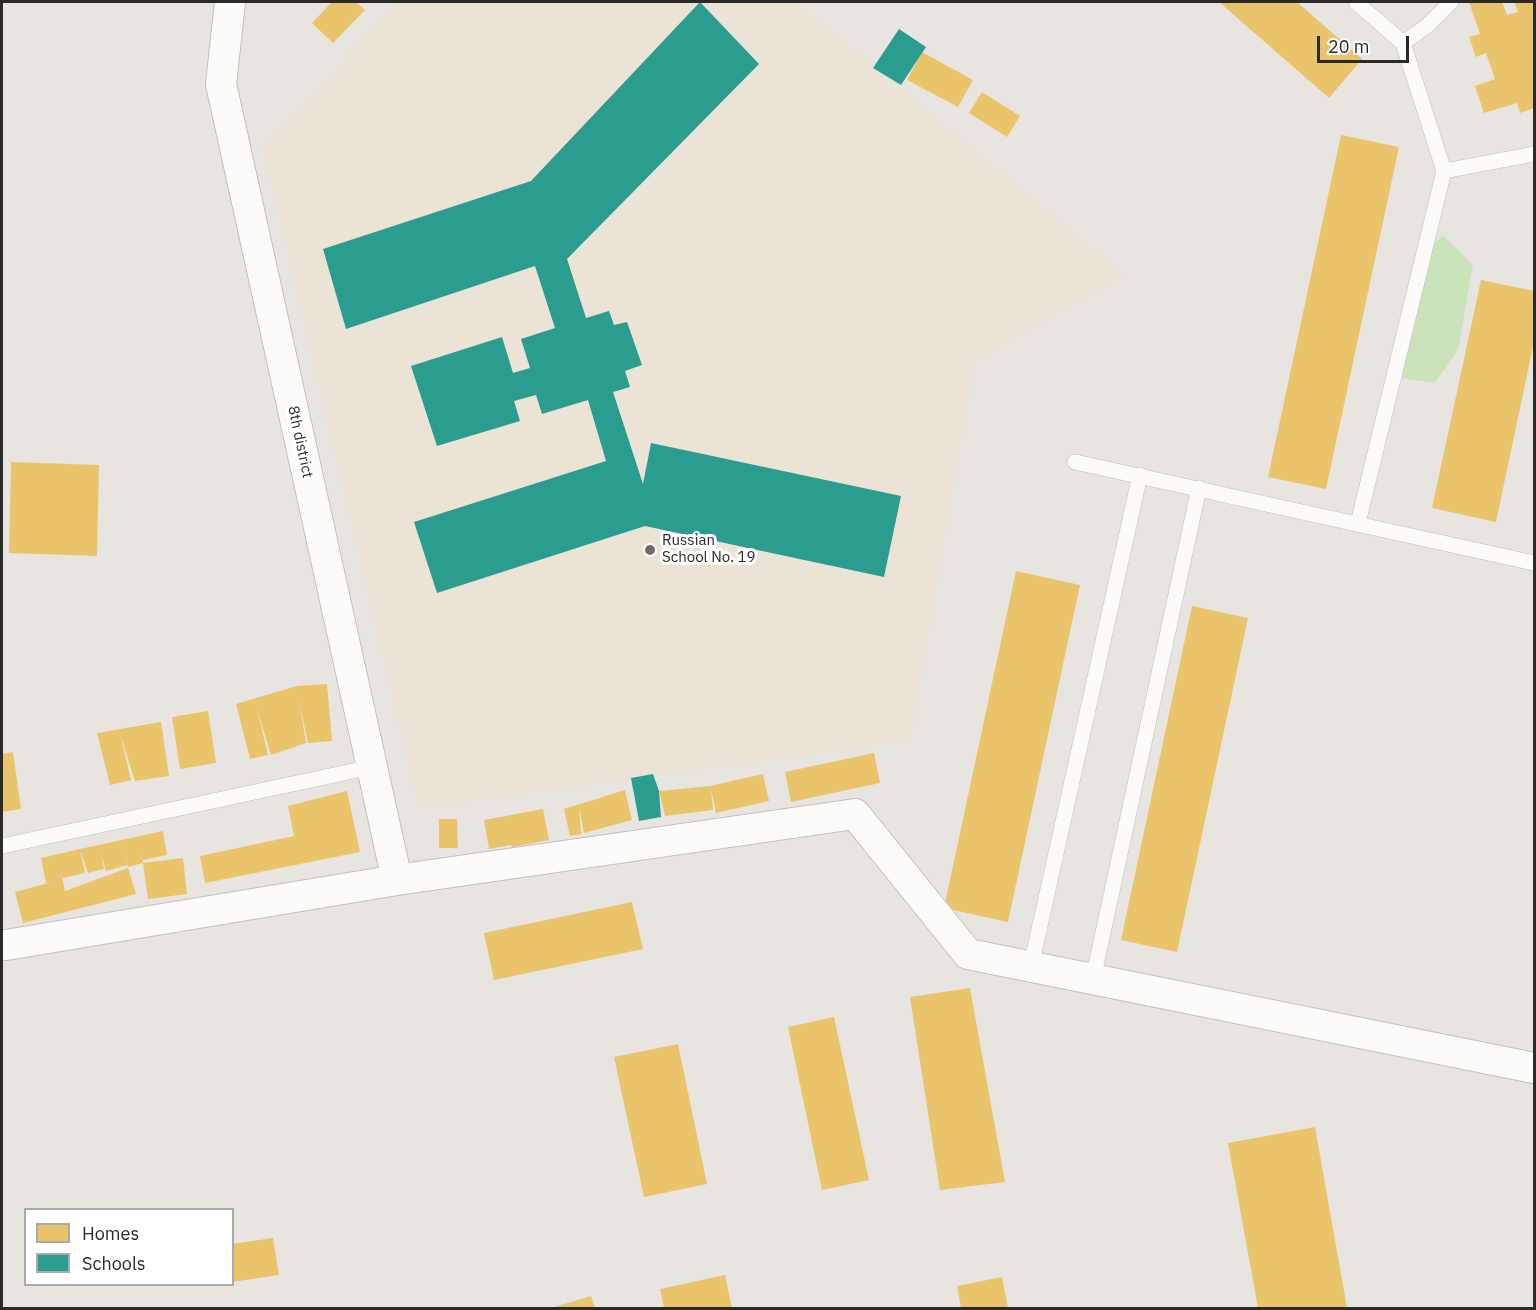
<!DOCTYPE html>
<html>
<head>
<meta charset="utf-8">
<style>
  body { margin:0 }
  #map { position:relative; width:1536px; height:1310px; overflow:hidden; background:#e8e5e0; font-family:"IBM Plex Sans",sans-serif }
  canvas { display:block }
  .frame { position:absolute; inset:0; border:3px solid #2a2a2a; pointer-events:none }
  .legend { position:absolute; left:24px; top:1208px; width:210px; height:78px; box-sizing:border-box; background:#fff; border:2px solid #aaa; margin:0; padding:8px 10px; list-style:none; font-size:18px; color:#2a2a2a }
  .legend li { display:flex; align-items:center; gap:12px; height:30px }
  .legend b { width:30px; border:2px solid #aaa }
  .scale { position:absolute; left:1317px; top:36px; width:92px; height:27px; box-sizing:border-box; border:3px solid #2a2a2a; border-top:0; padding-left:8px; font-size:18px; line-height:21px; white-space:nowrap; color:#2a2a2a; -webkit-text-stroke:4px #fff; paint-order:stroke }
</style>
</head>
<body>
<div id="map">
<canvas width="1536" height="1310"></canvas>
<div class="frame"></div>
<ul class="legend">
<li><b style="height:16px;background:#e9c46a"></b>Homes</li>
<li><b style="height:16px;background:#2a9d8f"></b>Schools</li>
</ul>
<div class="scale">20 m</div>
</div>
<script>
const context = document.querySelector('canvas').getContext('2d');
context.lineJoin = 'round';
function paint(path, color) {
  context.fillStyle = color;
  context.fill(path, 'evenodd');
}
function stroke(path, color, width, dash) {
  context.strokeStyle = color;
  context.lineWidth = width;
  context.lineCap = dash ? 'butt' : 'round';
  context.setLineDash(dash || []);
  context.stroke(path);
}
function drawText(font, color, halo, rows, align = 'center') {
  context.font = font + ' "IBM Plex Sans",sans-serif';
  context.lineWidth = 6;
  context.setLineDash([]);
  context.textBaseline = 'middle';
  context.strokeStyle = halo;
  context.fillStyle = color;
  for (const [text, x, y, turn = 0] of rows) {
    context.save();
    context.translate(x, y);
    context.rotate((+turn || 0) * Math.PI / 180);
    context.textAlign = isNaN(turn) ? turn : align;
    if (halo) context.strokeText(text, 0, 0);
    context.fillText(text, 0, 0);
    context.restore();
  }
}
paint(new Path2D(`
  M401,2H795L1123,275L975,361L910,740L419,808L262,145Z`), '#ebe3d5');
paint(new Path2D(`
  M1443,235L1473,265L1458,350L1435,383L1394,377L1421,257Z`), '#cbe3ba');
paint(new Path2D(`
  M332,2H356L365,10L333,43L312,23Z
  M1219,2H1297L1362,59L1329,98Z
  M1469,2H1502L1507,15L1518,12L1514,2H1534V97L1533,98L1534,108L1520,113L1517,103L1484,113L1475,86L1495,79L1486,53L1476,57L1469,37L1480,34Z
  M922,52L973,80L958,107L907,80Z
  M982,92L1020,116L1007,137L969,113Z
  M1341,135L1399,147L1326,489L1268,477Z
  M1481,280L1534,291V342L1496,522L1432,508Z
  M11,462L99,465L97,556L9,553Z
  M1016,571L1080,585L1008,922L944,908Z
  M1192,606L1248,618L1177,952L1121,940Z
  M327,684L332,741L308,743L299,701L306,743L271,755L257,709L268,755L250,759L236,704L297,686Z
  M208,711L216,763L180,769L172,717Z
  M161,722L169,776L135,781L120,734L131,780L110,785L97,733Z
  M13,752L21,809L2,812V754Z
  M874,753L880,783L791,802L785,772Z
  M763,774L769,801L716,813L711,789L713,810L665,816L659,791L710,786Z
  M625,790L632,820L584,833L579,806L581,834L570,836L564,809Z
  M347,791L360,852L205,883L200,856L294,836L288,806Z
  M543,809L549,840L512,847L511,845L489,849L484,820Z
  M439,819H457L458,848H439Z
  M163,831L167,855L143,860L141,851L143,863L183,858L187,894L148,899L143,863L128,867L123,849L127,865L106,871L101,853L104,869L88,873L80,849Z
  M80,849L85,873L63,878L61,872L65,891L128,868L136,894L23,923L15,892L52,882L46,883L41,858Z
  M632,902L643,949L494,980L484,933Z
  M970,988L1005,1182L940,1190L910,997Z
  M834,1017L869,1180L822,1190L788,1027Z
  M678,1044L707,1184L644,1197L614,1057Z
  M1315,1127L1347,1308H1258L1228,1143Z
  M273,1238L279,1275L232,1282V1244Z
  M725,1275L732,1308H664L660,1289Z
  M1002,1277L1008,1308H961L957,1286Z
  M591,1296L595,1308H551Z`), '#e9c46a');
paint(new Path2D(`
  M700,2L759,64L567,259L586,318L609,311L614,325L627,322L642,365L625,371L630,387L613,392L643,484L651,443L901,496L884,577L645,526L437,593L414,522L606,461L588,400L542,414L536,395L514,401L520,421L437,446L411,366L502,337L513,373L530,368L521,339L555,328L535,266L346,329L323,249L531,181Z
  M899,29L926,47L901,85L873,68Z
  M653,774L659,791L661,817L639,821L631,778Z`), '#2a9d8f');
const service = new Path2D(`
  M1356,2L1403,43L1444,171L1358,523
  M1403,43L1428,25L1451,2
  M1444,171L1534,154
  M1075,462L1534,563
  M2,846L372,767
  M1031,966L1140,475
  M1093,979L1199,488`);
const minor = new Path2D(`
  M230,2L221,84L397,880
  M6,945L397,880L855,814L968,954L1534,1068`);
stroke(service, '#c2c1c1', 16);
stroke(minor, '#c2c1c1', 32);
stroke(service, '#fcfbfa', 15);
stroke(minor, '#fcfbfa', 30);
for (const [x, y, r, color] of [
  [650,550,6,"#6c6b6a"]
]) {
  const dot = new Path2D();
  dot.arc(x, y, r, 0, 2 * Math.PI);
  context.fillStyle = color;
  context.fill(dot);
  stroke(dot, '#fff', 2);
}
drawText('15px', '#2a2a2a', '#fff', [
  ["8th district",300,442,78]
]);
drawText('15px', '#2a2a2a', '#fff', [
  ["Russian",662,541],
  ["School No. 19",662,558]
], 'left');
</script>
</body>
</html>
